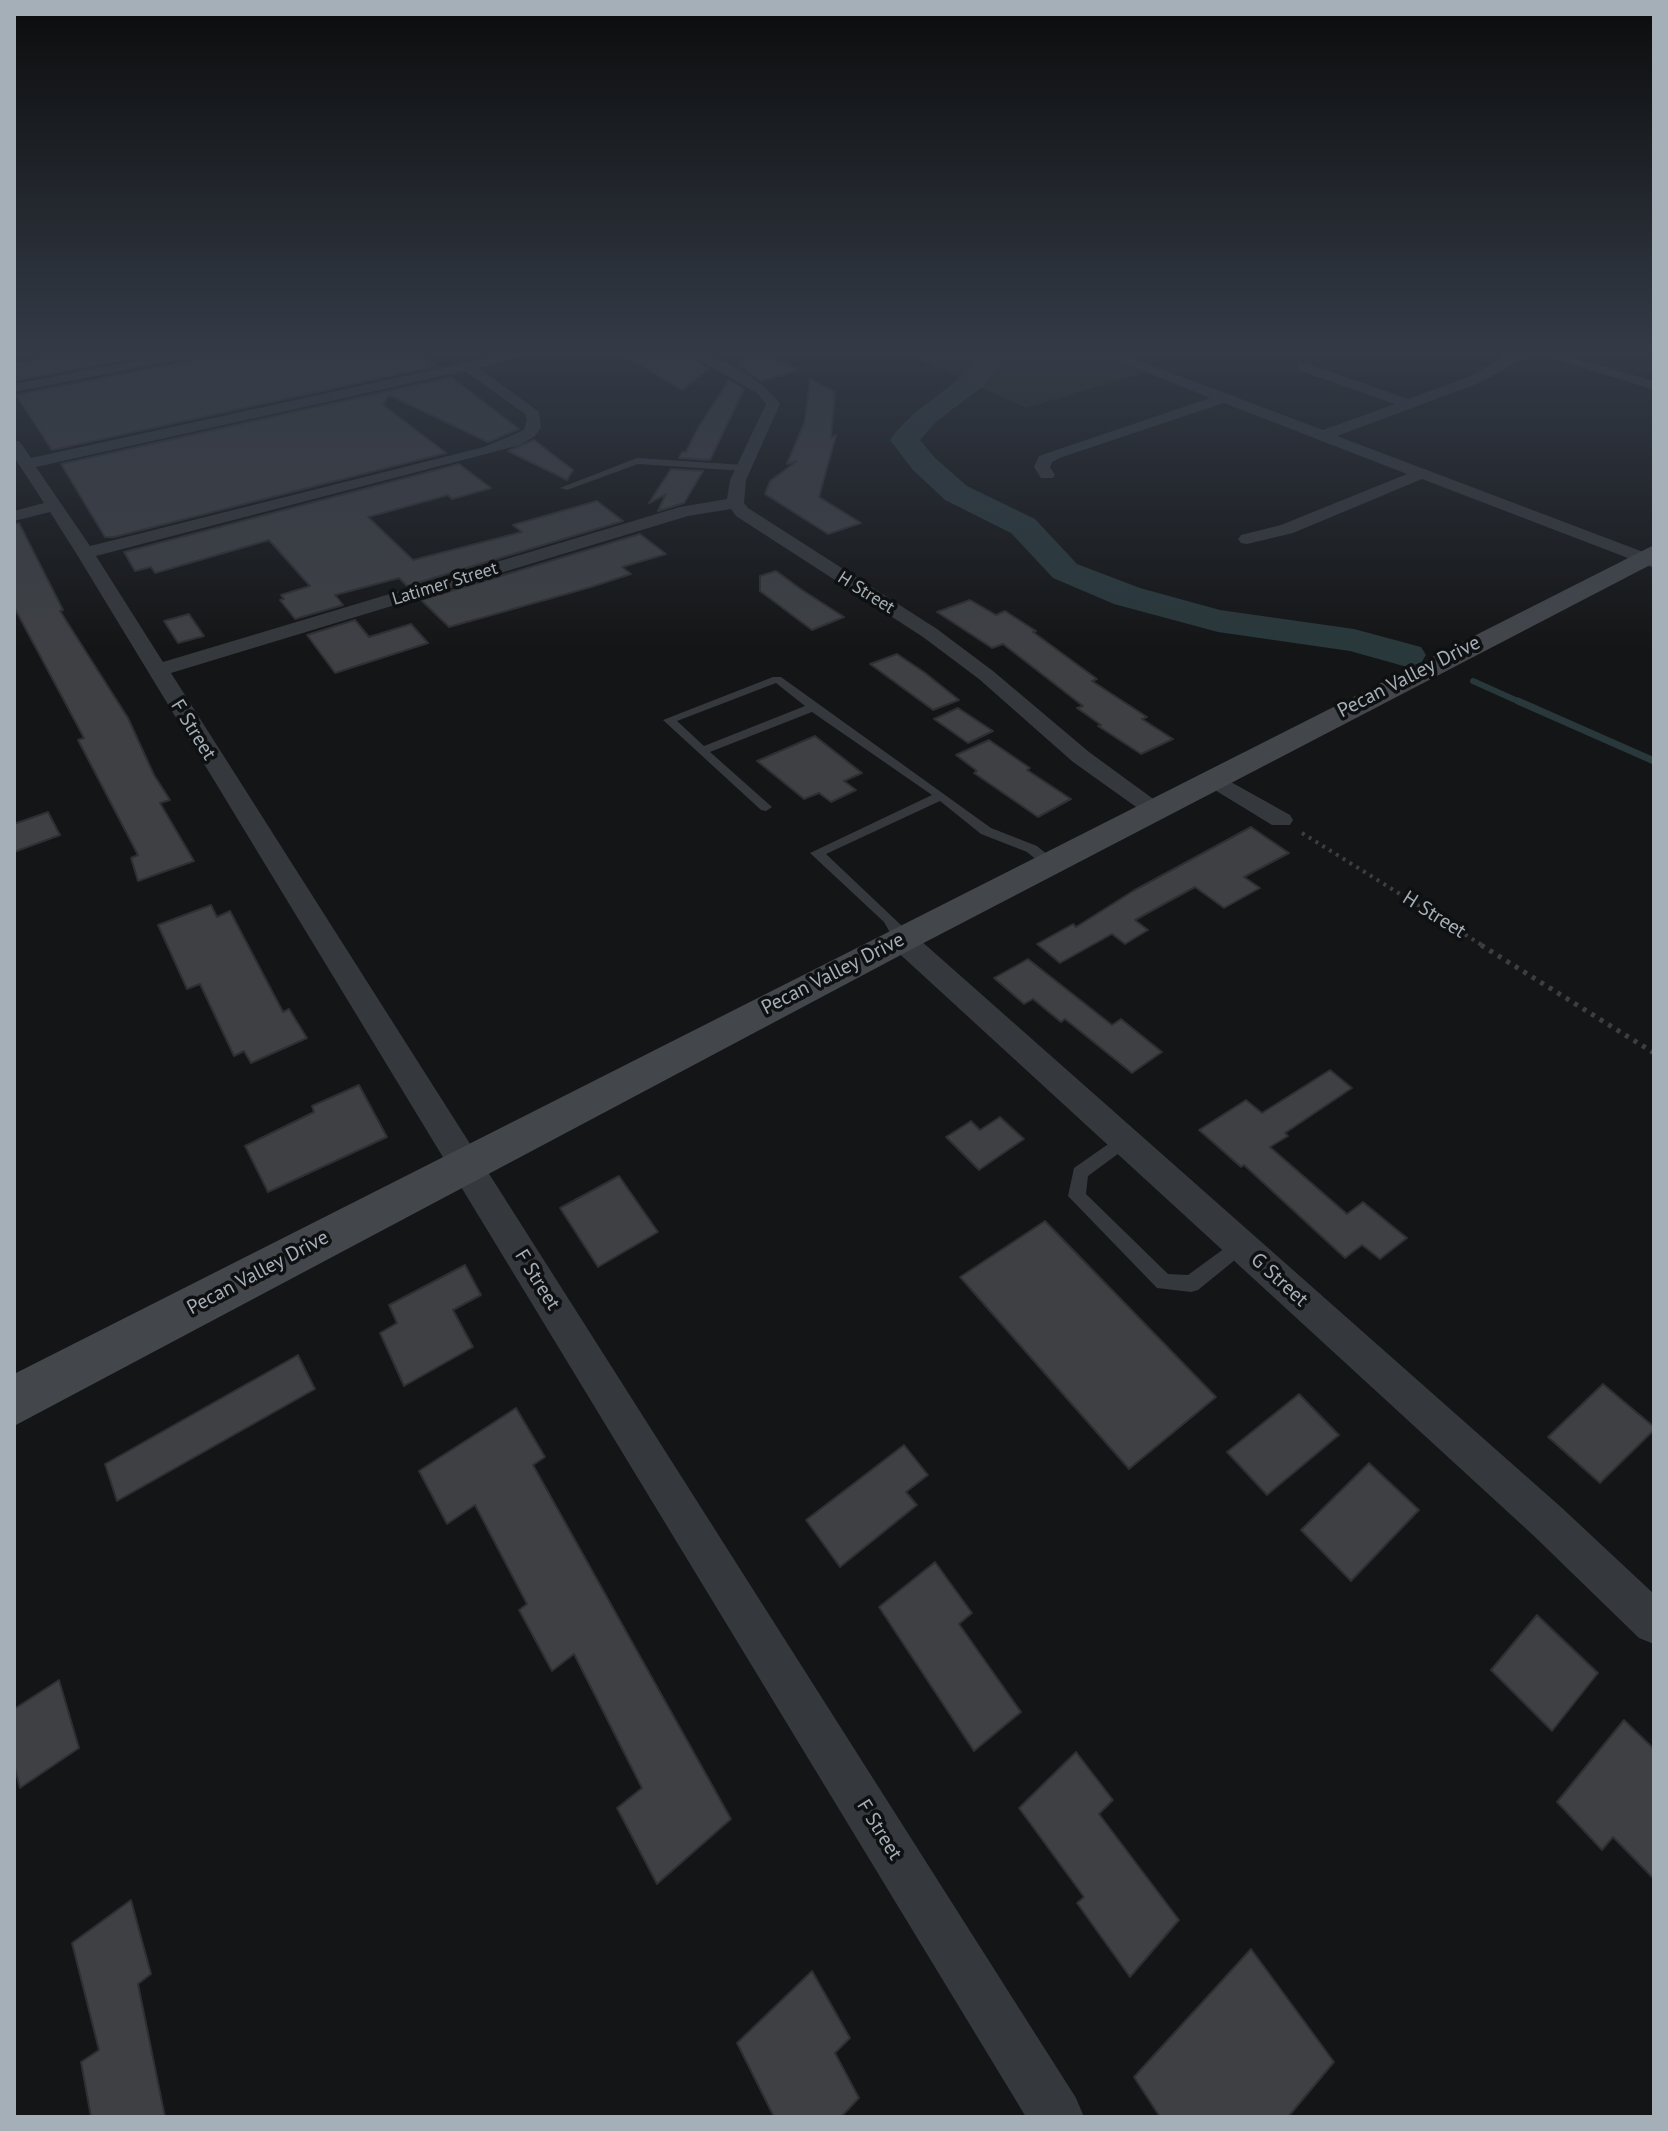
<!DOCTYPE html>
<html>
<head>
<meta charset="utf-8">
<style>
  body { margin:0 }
  #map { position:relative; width:1668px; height:2131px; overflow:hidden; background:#141516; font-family:"PT Sans",sans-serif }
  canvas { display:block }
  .frame { position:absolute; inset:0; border:16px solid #a5afb8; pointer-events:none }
</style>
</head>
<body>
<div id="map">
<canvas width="1668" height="2131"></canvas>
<div class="frame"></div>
</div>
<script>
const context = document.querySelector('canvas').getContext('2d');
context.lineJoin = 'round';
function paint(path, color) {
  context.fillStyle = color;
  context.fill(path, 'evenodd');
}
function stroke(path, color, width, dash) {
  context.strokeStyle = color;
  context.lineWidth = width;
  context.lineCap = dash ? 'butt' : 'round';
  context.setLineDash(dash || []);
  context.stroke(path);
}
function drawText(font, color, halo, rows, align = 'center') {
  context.font = font + ' "PT Sans",sans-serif';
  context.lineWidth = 7;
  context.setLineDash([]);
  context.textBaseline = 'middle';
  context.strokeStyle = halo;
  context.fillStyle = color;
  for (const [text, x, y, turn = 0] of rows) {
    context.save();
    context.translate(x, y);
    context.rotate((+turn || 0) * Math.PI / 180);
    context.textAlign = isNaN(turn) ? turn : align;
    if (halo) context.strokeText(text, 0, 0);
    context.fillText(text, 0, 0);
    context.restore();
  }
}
paint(new Path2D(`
  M907,354H1153L1125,363L1147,372L1026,408Z`), '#1d251c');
stroke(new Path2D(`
  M1473,681L1522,703`), '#29383b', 6);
stroke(new Path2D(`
  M1518,701L1654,761`), '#29383b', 7);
paint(new Path2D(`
  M982,354H1008L983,386L936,422L920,440L935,458L967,486L1035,519L1077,564L1140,588L1220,610L1354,629L1421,647L1426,655L1421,663L1407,667L1350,651L1218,632L1114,604L1053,578L1011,533L945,500L913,470L890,440C915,404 957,389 982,354Z`), '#29383b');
const building = new Path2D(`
  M65,354H154L14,381V364Z
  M198,354H420L436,366L52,450L16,395L189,361Z
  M622,354H686L708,369L682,390Z
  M747,354H765L798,370L761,381L739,366Z
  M451,377L519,429L488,442L389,395L383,405L446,453L114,537H105L61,464Z
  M810,379L835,392L831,438L836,435L819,497L861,523L828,534L765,494L770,481L797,461L787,464L805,421Z
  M729,380L744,389L710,460L679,458L682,452H686L698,428Z
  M534,440L573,470L567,480L508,451Z
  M459,464L491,488L452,499L448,495L368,517L413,560L522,532L513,525L597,501L623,521L407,586L399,578L335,595L343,605L295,619L280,600L284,599L281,595L310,586L269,540L155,573L151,567L135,571L124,552Z
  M671,469L703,471L684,503L658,511L666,494L649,503Z
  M19,523L63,610L60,611L128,718L154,775L170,800L160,803L194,861L138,881L131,858L138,855L78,740L84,738L14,607V524Z
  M640,534L666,554L622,567L631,574L591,587L449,627L421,600Z
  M776,571L802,590L844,617L812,630L760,591V576Z
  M970,600L996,615L1005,611L1036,631L1033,632L1097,679L1092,681L1147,717L1142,719L1173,739L1141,754L1098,726L1101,725L1077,708L1083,706L1003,644L992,648L937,612Z
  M189,614L204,636L178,643L164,621Z
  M355,620L369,637L411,624L428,643L335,673L307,635Z
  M897,654L924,672L959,700L933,710L870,664Z
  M958,708L993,731L968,743L934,719Z
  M815,736L862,773L844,781L856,790L831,802L819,793L804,799L757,761Z
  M989,740L1030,768L1027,770L1071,799L1038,817L974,773L977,771L956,755Z
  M48,812L60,835L14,852V824Z
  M1251,827L1289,853L1244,877L1260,888L1224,908L1195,887L1135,920L1148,930L1125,944L1112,934L1060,963L1037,944L1073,924L1076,927L1133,891Z
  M211,905L217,917L230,911L283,1012L289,1009L307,1038L251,1063L244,1051L234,1056L200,984L187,989L158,925Z
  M1028,959L1112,1025L1121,1019L1162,1052L1132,1073L1065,1019L1061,1022L1033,999L1024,1004L994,978Z
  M1330,1070L1352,1088L1285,1133L1288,1136L1270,1147L1347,1214L1363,1202L1407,1238L1380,1259L1362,1245L1345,1258L1244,1165L1241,1167L1199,1130L1246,1100L1262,1113Z
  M359,1085L387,1137L268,1192L245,1146L314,1112L312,1106Z
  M1000,1117L1024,1139L979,1170L946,1137L971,1121L980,1130Z
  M619,1176L658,1232L598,1267L560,1208Z
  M1045,1221L1216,1397L1129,1469L960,1277Z
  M465,1265L481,1295L453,1310L473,1347L404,1386L380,1333L397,1323L389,1305Z
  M298,1355L315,1389L117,1501L105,1464Z
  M1603,1384L1654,1427V1430L1600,1483L1548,1437Z
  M1299,1394L1339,1435L1267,1495L1227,1452Z
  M516,1408L545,1457L533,1465L731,1819L657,1884L617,1808L642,1788L574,1654L552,1671L519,1610L527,1604L475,1505L447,1524L419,1471Z
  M904,1445L928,1475L906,1492L917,1505L840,1567L806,1520Z
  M1369,1463L1419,1510L1351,1581L1301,1530Z
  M935,1562L972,1613L959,1624L1021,1712L974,1751L879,1607Z
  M1537,1615L1598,1673L1552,1731L1491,1670Z
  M59,1680L79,1748L20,1788L14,1765V1709Z
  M1624,1720L1654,1749V1879L1613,1837L1602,1850L1557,1802Z
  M1076,1752L1113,1800L1099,1814L1179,1920L1130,1977L1077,1903L1084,1897L1019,1808Z
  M131,1900L151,1974L138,1984L165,2117H91L81,2062L99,2050L72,1943Z
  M1251,1949L1334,2062L1288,2117H1160L1134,2077Z
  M812,1971L850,2038L835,2053L859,2098L841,2117H774L737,2043Z`);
paint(building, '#3e4044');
stroke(building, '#2e2f33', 2);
stroke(new Path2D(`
  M1302,833L1485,947`), '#3b3f43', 4, [3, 5]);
stroke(new Path2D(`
  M1481,945L1654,1053`), '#3b3f43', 5, [4, 6]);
paint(new Path2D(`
  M637,458L744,465L748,468L744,471L638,464L567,490L560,488Z
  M773,677H781L991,828L1037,846L1054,860V866H1044L1027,852L981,834L940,801L826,854L902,926L908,939L906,943H896L884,922L810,853L932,795L812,712L710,752L772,807L766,811L761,810L663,720ZM776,683L805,706L704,746L677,721Z
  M1124,1133L1130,1135L1132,1140L1130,1145L1088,1176L1086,1194L1168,1274L1188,1275L1240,1237L1246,1239L1249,1245L1246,1251L1198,1290L1191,1292L1157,1288L1068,1196L1074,1168Z`), '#35383c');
paint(new Path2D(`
  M168,354H195L188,358L14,392V384Z
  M505,354H529L479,368L539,412L541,427L535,436L520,445L96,556L163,662L680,507L727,499L730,480L766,404L757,393L689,354C720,353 763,380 780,404L746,480L744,503L748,508L937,629L993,671L1089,752L1167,809L1164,814H1146L1073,762L979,679L923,637L736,516L731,509L688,516L171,673L1076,2098L1084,2117H1026L76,553L50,512L14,521V511L44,503L14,457V440L20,442L31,458ZM465,371L525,414L527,420L524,430L484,447L90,546L36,467Z
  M1102,354H1121L1323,430L1395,404L1298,370V364H1308L1408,399L1469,377L1503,357L1532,354L1479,383L1337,436L1654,556V568L1422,479L1293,533L1247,544L1241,543L1238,539L1241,535L1281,525L1407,474L1224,403L1062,457L1052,462L1050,467L1055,475L1053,478H1041L1034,467L1039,456L1210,398Z
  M1539,354H1560L1654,381V390Z
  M1213,772L1290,815L1293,820L1290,825H1272L1205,784L1201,779L1205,774Z
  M901,930L911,932L1562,1508L1654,1594V1644L1639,1638L1534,1536L891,946L887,939L891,932Z`), '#35383c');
paint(new Path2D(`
  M1654,545V563L914,948L14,1426V1374Z`), '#43474c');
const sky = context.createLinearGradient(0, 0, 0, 652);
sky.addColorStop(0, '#0b0c0c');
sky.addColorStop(0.54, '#343b47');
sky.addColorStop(1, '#343b4700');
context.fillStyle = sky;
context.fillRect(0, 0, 1668, 652);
drawText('18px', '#a5afb8', '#0f1011', [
  ["Latimer Street",445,584,-17],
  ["H Street",866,593,32]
]);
drawText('20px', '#a5afb8', '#0f1011', [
  ["Pecan Valley Drive",1409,677,-27],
  ["F Street",193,730,58],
  ["H Street",1434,915,32],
  ["Pecan Valley Drive",833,974,-27],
  ["Pecan Valley Drive",258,1273,-28],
  ["F Street",537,1280,58],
  ["G Street",1279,1280,42],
  ["F Street",879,1830,58]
]);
</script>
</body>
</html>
